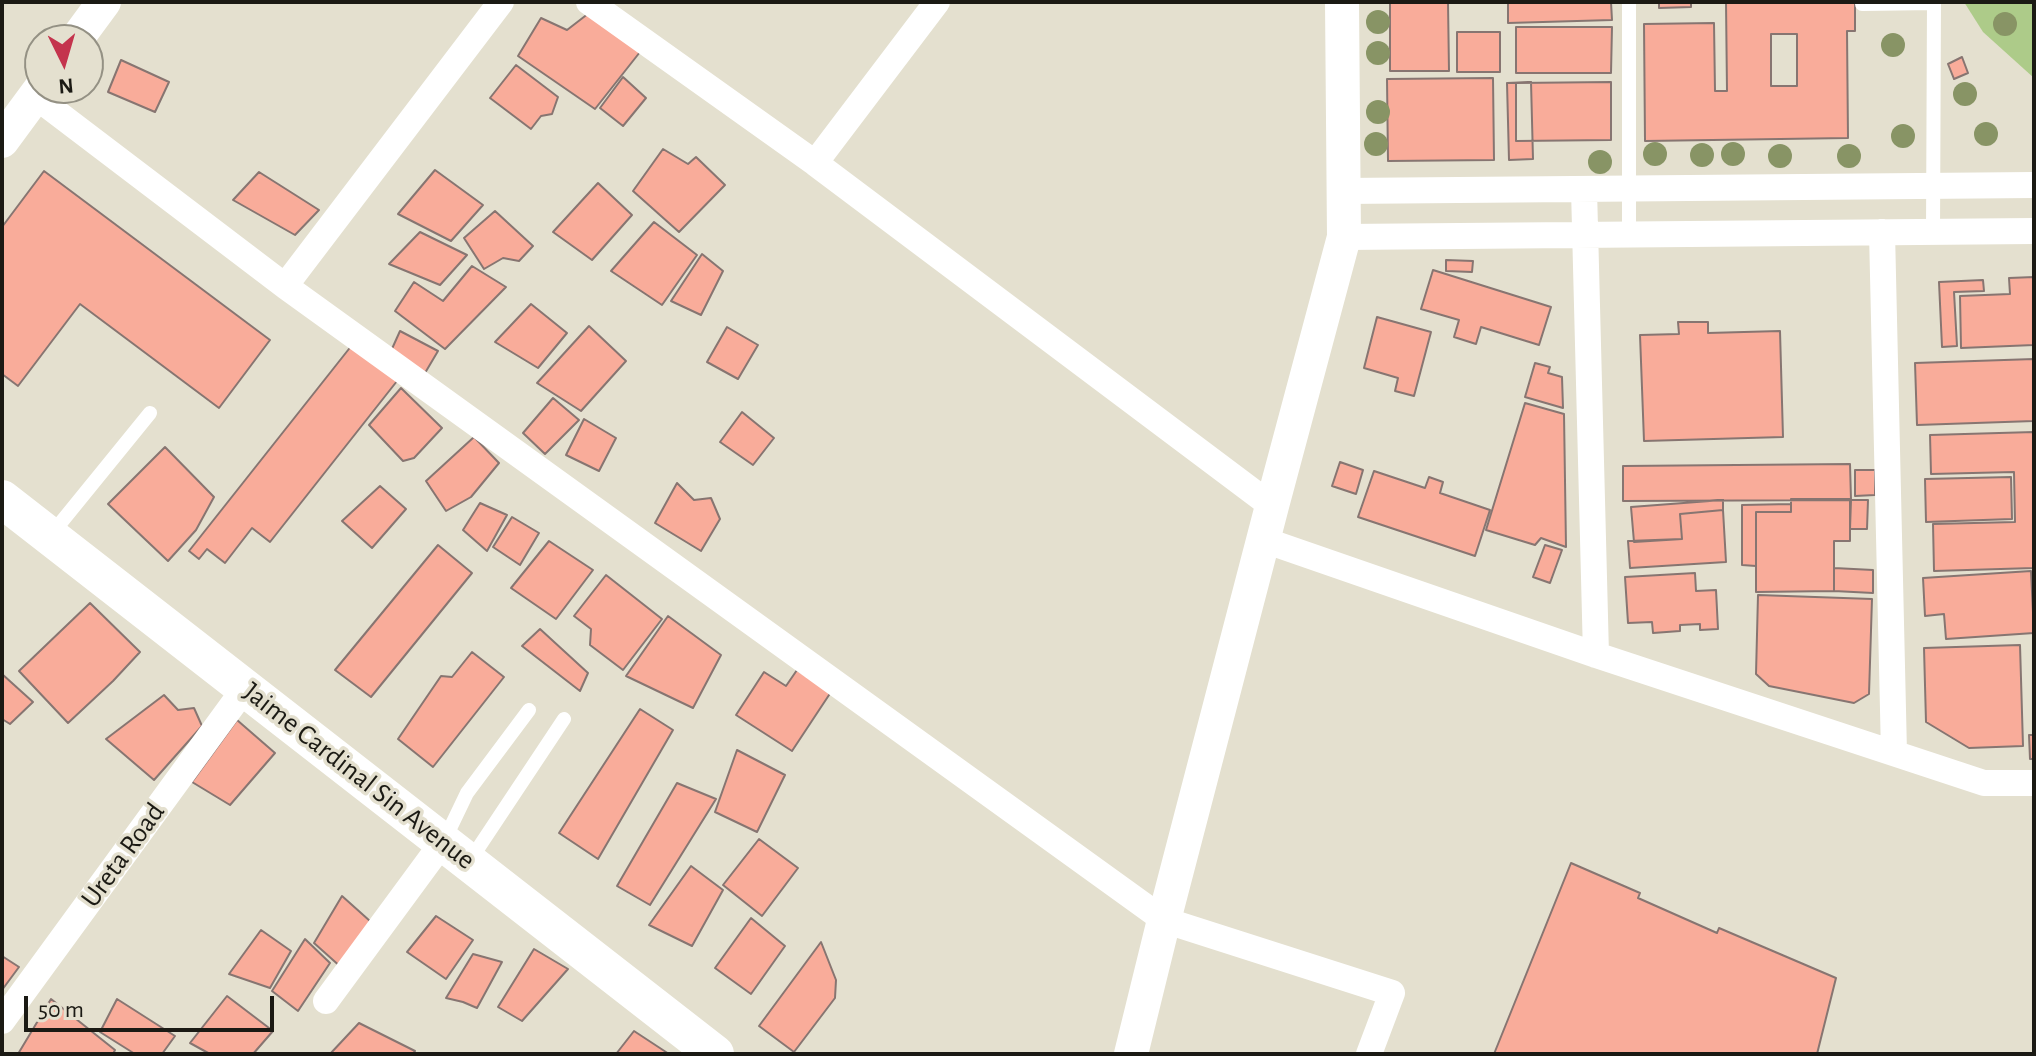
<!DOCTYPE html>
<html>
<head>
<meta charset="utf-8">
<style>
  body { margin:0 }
  #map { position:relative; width:2036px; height:1056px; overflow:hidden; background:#e4e0cf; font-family:"Alegreya Sans",sans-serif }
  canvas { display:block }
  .frame { position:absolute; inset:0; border:4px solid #1b1a14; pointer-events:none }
  .north { position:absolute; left:24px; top:24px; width:80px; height:80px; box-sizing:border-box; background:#e4e0cf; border:2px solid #949184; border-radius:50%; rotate:175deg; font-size:22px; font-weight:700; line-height:32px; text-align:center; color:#1b1a14 }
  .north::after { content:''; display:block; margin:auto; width:28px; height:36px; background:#c4344d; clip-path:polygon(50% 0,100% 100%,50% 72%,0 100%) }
  .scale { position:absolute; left:24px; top:996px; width:250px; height:36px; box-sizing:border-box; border:4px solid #1b1a14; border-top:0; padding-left:10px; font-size:24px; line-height:28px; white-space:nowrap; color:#1b1a14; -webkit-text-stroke:6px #e4e0cf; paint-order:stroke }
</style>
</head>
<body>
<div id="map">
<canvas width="2036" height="1056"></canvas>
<div class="frame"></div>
<div class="north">N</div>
<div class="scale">50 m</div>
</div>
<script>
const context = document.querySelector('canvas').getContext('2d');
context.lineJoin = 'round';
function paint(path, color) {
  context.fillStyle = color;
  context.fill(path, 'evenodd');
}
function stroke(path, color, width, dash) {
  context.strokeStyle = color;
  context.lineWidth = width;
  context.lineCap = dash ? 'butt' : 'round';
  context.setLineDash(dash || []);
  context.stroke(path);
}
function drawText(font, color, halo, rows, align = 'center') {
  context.font = font + ' "Alegreya Sans",sans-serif';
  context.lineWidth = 7;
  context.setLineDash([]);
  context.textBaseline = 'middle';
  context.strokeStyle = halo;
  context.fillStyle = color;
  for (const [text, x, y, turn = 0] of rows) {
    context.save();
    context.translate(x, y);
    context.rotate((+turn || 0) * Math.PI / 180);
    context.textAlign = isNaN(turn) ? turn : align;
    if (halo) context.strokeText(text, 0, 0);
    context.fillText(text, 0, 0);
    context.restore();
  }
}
paint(new Path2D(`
  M1964,2H2034V78L1983,32Z`), '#adcb89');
const building = new Path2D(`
  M1390,2H1448L1449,71H1390Z
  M1508,2H1611L1612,20L1508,23Z
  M1659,2H1691V7L1659,8Z
  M1726,2H1855V31H1847L1848,138L1645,141L1644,24L1714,23L1715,91H1727ZM1771,34H1797V86H1771Z
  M589,13L640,52L595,109L518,56L541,18L567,30Z
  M1516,27H1612L1611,73H1516Z
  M1457,32H1500V72H1457Z
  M1962,57L1968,73L1954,79L1948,64Z
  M121,60L169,82L155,112L108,92Z
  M516,65L558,97L552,114L541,116L531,129L490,98Z
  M623,77L646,98L623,126L600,108Z
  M1493,78L1494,160L1388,161L1387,79Z
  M1531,82L1533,159L1509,160L1507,83Z
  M1611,82V140L1516,141V83Z
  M663,149L688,164L696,157L725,185L679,232L633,191Z
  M435,170L483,205L451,241L398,214Z
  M44,171L270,340L219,408L80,304L18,386L2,374V227Z
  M259,172L319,210L295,235L233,200Z
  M598,183L632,215L592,260L553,232Z
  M495,211L533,246L519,261L503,258L484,269L464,238Z
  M654,222L697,255L662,305L611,271Z
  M420,232L467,255L440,285L389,264Z
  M702,254L723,271L701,315L671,301Z
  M1446,260L1473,261L1472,272L1446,271Z
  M472,266L506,287L445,349L395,311L414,282L443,301Z
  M1433,270L1551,307L1539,345L1481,327L1476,344L1454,337L1459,320L1421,309Z
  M2034,277V345L1961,348L1960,296L2010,294L2009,278Z
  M1983,280L1984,291L1954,292L1957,346L1942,347L1939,282Z
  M531,304L567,333L538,368L495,342Z
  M1377,317L1431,332L1414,396L1395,391L1398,378L1364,368Z
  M1678,322H1708V333L1780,331L1783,437L1644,441L1640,335L1679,334Z
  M589,326L626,361L581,411L537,383Z
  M727,327L758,345L738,379L707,362Z
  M400,331L438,351L425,373L391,351Z
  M356,340L401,376L270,542L252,528L225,563L207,549L199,559L189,551Z
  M2034,359V421L1917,425L1915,363Z
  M1535,363L1550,367L1548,373L1562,377L1563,408L1525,397Z
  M401,388L442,428L414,458L403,461L369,425Z
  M553,398L579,420L545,454L523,433Z
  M1525,403L1564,414L1566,547L1541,538L1535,545L1486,530Z
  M742,412L774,438L753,465L720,442Z
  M584,419L616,438L599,471L566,455Z
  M2034,432V568L1934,571L1933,524L2015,522L2014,472L1931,474L1930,435Z
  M474,437L499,463L471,497L446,511L426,481Z
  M165,447L214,497L196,530L168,561L108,504Z
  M1340,462L1363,470L1356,494L1332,486Z
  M1850,464L1851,500L1623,501V466Z
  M1855,470H1875V495L1855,496Z
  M1374,471L1425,488L1429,477L1443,482L1440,493L1490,510L1475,556L1358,517Z
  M2011,477L2012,519L1926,522L1925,479Z
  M677,483L694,500L711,498L720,519L701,551L655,523Z
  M380,486L406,509L372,548L342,521Z
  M1791,499H1850V541H1834V591L1756,592V512H1791Z
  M1723,500V510L1680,514L1682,539L1634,542L1631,507Z
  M1851,500H1868L1867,529H1850Z
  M480,503L507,515L487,551L463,530Z
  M1791,504V512H1756V566L1742,565V505Z
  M1723,510L1726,562L1630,568L1628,541L1682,539L1680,514Z
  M512,517L539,533L520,565L493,547Z
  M549,541L593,570L556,619L511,588Z
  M438,545L472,573L371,697L335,670Z
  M1545,545L1562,550L1550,583L1533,577Z
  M1834,568L1873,570V593L1834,591Z
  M2031,571L2034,633L1946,639L1944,614L1925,616L1923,578Z
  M1695,573L1696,591L1716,590L1718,629L1700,630V624L1680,625V631L1653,633L1652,622L1628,623L1625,577Z
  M606,575L662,619L623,670L590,645L591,629L574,616Z
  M1758,595L1872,599L1869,694L1854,703L1769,686L1756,674Z
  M90,603L140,652L113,681L68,723L19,671Z
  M668,616L721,655L693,708L626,676Z
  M540,629L588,673L580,691L522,646Z
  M2020,645L2023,746L1969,748L1926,722L1924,648Z
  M472,652L504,677L433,767L398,739L441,676L452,677Z
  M797,670L831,692L792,751L736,715L764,672L786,686Z
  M2,674L33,702L10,724L2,719Z
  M164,695L178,710L194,708L202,726L154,780L106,739Z
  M640,709L673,730L598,859L559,833Z
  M237,720L275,753L230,805L192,782Z
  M2029,735H2034V759H2030Z
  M737,750L785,775L757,832L715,812Z
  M677,783L716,799L650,905L617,886Z
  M759,839L798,868L762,916L723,885Z
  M1571,863L1640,893L1638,898L1717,933L1719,928L1836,978L1817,1054H1494Z
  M691,866L723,890L692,946L649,925Z
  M342,896L380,930L352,977L314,943Z
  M436,916L473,940L446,979L407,952Z
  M751,918L785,946L751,994L715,968Z
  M261,930L291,951L270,988L229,974Z
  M305,939L330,963L298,1011L272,991Z
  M821,942L836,980L835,998L794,1052L759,1026Z
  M534,949L568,969L522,1021L498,1007Z
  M473,954L502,962L477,1008L463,1002L446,998Z
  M2,956L19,967L2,990Z
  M227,996L273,1031L253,1054H210L190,1043Z
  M51,999L115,1050L113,1054H18Z
  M117,999L175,1036L162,1054H135L100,1032Z
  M359,1023L415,1051L413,1054H330Z
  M634,1031L669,1054H616Z`);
paint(building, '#f9ac9a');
stroke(building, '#877571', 2);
stroke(new Path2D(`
  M1862,4L1934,3
  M1933,232L1934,2
  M1629,235V2
  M50,536L150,413
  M444,841L467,793L529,710
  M469,862L564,719`), '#fff', 14);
stroke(new Path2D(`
  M589,2L815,163L1272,506
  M35,96L285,286L1164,920L1392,993L1369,1054
  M815,163L937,2
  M1584,189L1596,655
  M1343,191L2034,185
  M1882,232L1894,753
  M1344,237L2034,231
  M285,286L501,2
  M1264,540L1596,655L1984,783H2034
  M326,1001L443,842
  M2,1021L245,688`), '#fff', 26);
stroke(new Path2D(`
  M76,40L104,2
  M2,141L41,88
  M1131,1054L1164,920L1272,506L1344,237L1342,2`), '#fff', 34);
stroke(new Path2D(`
  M2,499L715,1054`), '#fff', 38);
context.fillStyle = '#889465';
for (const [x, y] of [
  [1378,22],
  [2005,24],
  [1893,45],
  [1378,53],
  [1965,94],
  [1378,112],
  [1986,134],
  [1903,136],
  [1376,144],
  [1655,154],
  [1733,154],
  [1702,155],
  [1780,156],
  [1849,156],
  [1600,162]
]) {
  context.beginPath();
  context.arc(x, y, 12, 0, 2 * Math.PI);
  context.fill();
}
drawText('28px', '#1b1a14', '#e4e0cf', [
  ["Jaime Cardinal Sin Avenue",359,776,38],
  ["Ureta Road",123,855,-54]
]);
</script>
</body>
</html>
